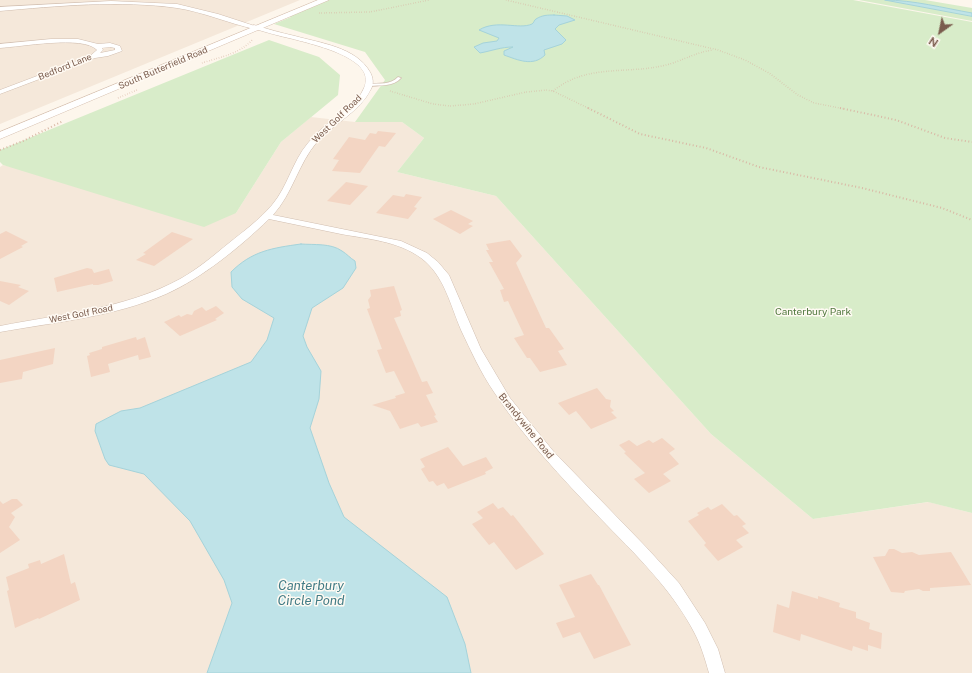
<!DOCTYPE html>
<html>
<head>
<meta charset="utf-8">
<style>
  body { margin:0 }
  #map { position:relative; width:972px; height:673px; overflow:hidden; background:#fdf6ec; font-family:"Public Sans",sans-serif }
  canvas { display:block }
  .north { position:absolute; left:920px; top:12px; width:40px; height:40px; -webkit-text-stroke:3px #fffaf3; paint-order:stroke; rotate:213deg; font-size:11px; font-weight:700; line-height:16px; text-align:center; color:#7a5c4d }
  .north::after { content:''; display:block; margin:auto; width:14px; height:18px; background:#7a5c4d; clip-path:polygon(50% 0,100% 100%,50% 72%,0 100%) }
</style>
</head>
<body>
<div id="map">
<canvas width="972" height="673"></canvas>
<div class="north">N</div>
</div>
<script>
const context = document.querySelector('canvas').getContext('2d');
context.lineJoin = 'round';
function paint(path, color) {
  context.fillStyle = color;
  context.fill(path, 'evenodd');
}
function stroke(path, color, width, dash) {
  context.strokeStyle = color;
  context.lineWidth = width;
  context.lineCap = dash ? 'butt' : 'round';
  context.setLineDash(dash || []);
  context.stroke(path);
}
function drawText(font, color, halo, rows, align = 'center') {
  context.font = font + ' "Public Sans",sans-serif';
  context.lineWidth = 3;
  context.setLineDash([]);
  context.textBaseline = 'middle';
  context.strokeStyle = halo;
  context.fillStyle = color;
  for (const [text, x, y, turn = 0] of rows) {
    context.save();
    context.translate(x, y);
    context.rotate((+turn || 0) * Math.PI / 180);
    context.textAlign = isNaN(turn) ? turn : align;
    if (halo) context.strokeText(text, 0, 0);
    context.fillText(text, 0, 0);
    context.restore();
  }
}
paint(new Path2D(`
  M0,0H300L0,124Z
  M311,117L355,122H402L424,138L397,172L496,196L711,434L813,519L929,502L972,513V673H0V167L3,165L236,213L281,142Z`), '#f5e8da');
paint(new Path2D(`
  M320,0H853L972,22V513L928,502L813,519L711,434L496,196L397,172L424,138L402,122H355L385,80L365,52L274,24L291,17L284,15Z
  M859,0H925L972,8V21Z
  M269,40L319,57L340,75L338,95L281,142L236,213L204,227L3,165L0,162V150Z`), '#d8ecc9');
const water = new Path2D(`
  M885,0C913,0 944,8 972,13V16Z
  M554,15L567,16L575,20L559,25L555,29L566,40L562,44L544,50L545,55C533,67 518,60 504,55V51L513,47C501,47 491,51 480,53L474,47L483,43L497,41L499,38L479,30C497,19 519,30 532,24C534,23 534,20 536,19C542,15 548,15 554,15Z
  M301,244C314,245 331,243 342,251C347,254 350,258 355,261L356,268L343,288L312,308L303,336L307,347L321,371L319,399L310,428L329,483L344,517L447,597L465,644L471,673H207L232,603L224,580L190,521L144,474L109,465L105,459L95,431L96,424L121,411L140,408L251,362L267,340L274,318L242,299L232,287L231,272C252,251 272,248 301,244Z`);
paint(water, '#bfe3e8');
stroke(water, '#a5d3da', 1);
paint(new Path2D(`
  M378,131L396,133L385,147L379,146L360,173L332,171L339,160L333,159L349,137L365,140L370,133L376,134Z
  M346,182L368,186L350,205L327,201Z
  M406,194L422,197L414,207L417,208L408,219L376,213L393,195L404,197Z
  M451,210L473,221L468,224L473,226L460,234L433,219Z
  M6,231L28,242L21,246L23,247L0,259V234Z
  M172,232L193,239L154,266L136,260L146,254L143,253Z
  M510,240L522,256L516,263L546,328H549L564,349L558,351L567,365L540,372L530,358H527L514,338L524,335L508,301L504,302L500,290L504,289L489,262H493L486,250H489L486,244Z
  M87,268L92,269L94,273L109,269L113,281L98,285H93V284L57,292L54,278Z
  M0,281L21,285L18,287L29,291L9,305L0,301Z
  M394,286L402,310L400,311L401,316L394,318L422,382L427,381L433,393L426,395L436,415L434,416L438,422L421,427L418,423L400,429L390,411L372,405L396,398L395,396L405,393L394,371L386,373L377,350L382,349L367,309L370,308L368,300L371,296L370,290Z
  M216,306L224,313L215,319L217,320L180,336L164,322L179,315L181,317L187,314L192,315L194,311L202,307L206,311Z
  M136,337L137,340L145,337L151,357L139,360L138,355L108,364L110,372L91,377L87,356L90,355L89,353L102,349V347Z
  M55,348L53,364L23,372L22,379L0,383V360Z
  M597,388L606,399L611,400L610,407L614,411L611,412L617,418L591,429L576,411L569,415L558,403Z
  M662,438L675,449L669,453L679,464L663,474L671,481L649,493L634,479L645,473L624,453L626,452L619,445L629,440L637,446L649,440L653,443Z
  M448,447L463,466L486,457L493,468L485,472L486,474L448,489L444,483L437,486L433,481L429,482L421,469L425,467L420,459Z
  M12,499H17L23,505L11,513L15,517L9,527L20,540L0,553V501L3,504Z
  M493,503L498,509L503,507L511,516L513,515L544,554L516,570L494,542L489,545L472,524L483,518L477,512Z
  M722,504L734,516L737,515L746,524L742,526L749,533L736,540L743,547L718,561L704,545L706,543L688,521L699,515L697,513L708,507L711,510Z
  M889,549H894L902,553L912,552L919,555L951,552L971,585L930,588V591H923L919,589L905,591L904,593L891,592L873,557L885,556Z
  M64,554L71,584L75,582L80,600L39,619L38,618L15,628L7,591L9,590L6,577L29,568L28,564L40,560L41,564Z
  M591,574L598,585H599L631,645L594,659L580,632L563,638L556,623L575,617L559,585Z
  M792,591L818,599V596L840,603L839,607L856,612V618L870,623L869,629L882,633L881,649L868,645V651L853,646L852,651L801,634L800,641L773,632L777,604L789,608Z`), '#f3d5c3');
const service = new Path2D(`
  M398,77L401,78C393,87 380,85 369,86L367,85L369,84C379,83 391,85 398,77Z`);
const minor = new Path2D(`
  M254,25C268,29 281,33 295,36C320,43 356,47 370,72C373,77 374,84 371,89C360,112 333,124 317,142C298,164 293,193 273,215L401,241L427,253L438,262L449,275L481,349L510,398L554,452L646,547L679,583L705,623L718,649L725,673H709C705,659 701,645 694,632C671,588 634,553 600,518C562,478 524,438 494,392C481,373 471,351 461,330C450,304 444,275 421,258C398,241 368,239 341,234C317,229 293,224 269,219C240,247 202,278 166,294C114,317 55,322 0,332V326C61,314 125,309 180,279C198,269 213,256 229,243C244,231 259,220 272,205C288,186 292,162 308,143C313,137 319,131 325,126C338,114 357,105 364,88C378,58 311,44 293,39C279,36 265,32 252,28L251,27Z
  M51,39H78L98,44L110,43L120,46L122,51L108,56L95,58L0,94V90L90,56L97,50C83,35 20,47 0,48V44ZM110,47L115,48V50L100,53L103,50L102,48Z`);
const tertiary = new Path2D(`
  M111,1L177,4L218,14L258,27L254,29C228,23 203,12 177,8C120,0 57,6 0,11V7Z`);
const secondary = new Path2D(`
  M318,0H329L0,139V132Z`);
stroke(service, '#d1beb0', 1.5);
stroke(minor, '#d1beb0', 1);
stroke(tertiary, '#d1beb0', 1);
stroke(secondary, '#d6c0b0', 1);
stroke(new Path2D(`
  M506,0L718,50L745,60L769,73L798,95L814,103L845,109
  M319,13L370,12L429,0
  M202,63C220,57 240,54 253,39
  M390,91L433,104L450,106L474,104L526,92L546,90L553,91L590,109
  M553,91C588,63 626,75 666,65C682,61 696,52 713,50
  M118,98L137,90`), '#d9b8a5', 1.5, [0.5, 2]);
stroke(new Path2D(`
  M588,108L640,134L706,148L759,167L862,188L942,208L972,220
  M840,108L896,120L945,138L972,142
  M0,150L23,141L63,121`), '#d9b8a5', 2, [1, 2.5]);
paint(service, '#fff');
paint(minor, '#fff');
paint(tertiary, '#fff');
paint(secondary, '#fff');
drawText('9px', '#7a5c4d', '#fffaf3', [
  ["Bedford Lane",65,67,-22],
  ["South Butterfield Road",163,68,-23],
  ["West Golf Road",337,119,-44],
  ["West Golf Road",81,314,-11]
]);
drawText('10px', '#537a41', '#fffaf3', [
  ["Canterbury Park",813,312]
]);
drawText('10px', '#7a5c4d', '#fffaf3', [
  ["Brandywine Road",526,426,51]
]);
drawText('italic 13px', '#437c86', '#fffaf3', [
  ["Canterbury",311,586],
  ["Circle Pond",311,601]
]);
</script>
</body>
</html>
